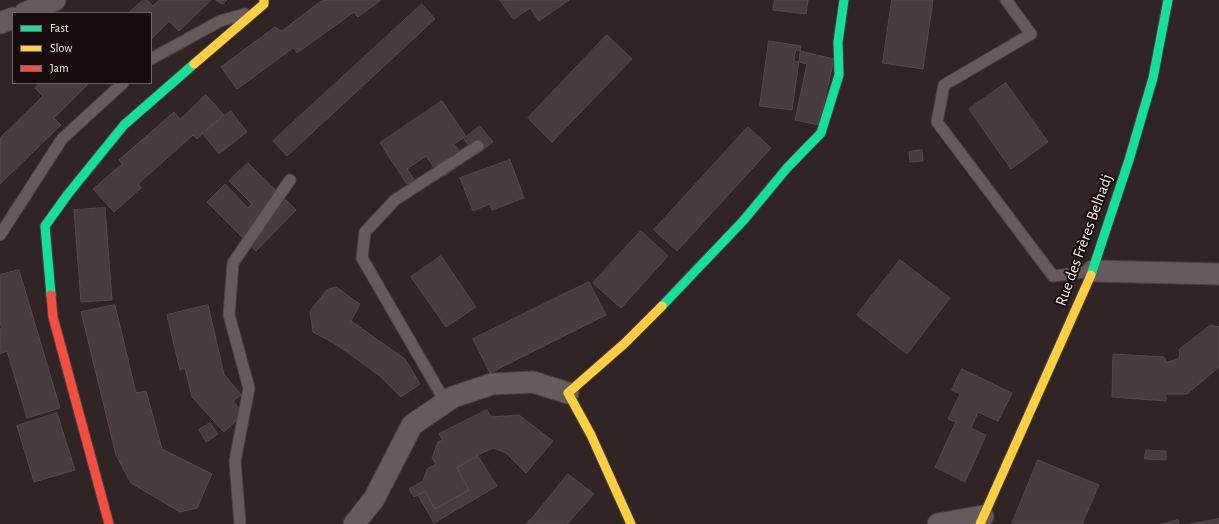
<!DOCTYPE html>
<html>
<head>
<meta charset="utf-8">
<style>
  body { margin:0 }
  #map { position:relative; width:1219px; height:524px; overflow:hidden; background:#302424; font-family:"Alegreya Sans",sans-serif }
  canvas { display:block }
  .legend { position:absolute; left:12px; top:12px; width:140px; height:72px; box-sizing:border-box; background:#160c0b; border:1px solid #726564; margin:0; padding:5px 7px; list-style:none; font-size:12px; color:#fbeae9 }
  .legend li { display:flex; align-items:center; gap:8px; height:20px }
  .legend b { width:20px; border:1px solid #726564 }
</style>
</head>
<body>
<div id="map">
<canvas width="1219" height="524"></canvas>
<ul class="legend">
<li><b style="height:5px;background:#16e098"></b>Fast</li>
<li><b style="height:5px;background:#ffcf43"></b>Slow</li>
<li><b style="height:5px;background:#f24e42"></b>Jam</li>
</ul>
</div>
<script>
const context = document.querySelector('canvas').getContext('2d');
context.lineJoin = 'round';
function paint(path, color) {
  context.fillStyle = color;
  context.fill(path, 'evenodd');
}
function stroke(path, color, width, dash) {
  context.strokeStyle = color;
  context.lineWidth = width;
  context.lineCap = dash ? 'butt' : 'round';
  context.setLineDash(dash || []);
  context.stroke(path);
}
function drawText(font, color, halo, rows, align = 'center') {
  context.font = font + ' "Alegreya Sans",sans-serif';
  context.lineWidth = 4;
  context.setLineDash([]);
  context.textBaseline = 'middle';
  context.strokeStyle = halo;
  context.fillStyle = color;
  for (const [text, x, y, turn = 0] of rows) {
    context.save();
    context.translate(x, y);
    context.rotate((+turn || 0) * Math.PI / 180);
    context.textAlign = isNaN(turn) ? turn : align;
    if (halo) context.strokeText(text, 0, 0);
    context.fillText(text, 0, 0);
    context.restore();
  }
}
const building = new Path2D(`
  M143,0H147L153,6L159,0H211L179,31L169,21L151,39V13H129Z
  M216,0H227L223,4Z
  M323,0H381L358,17L354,12L297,53L293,48L237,89L221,67L275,27L281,31Z
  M500,0H569L539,21L530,8L514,19Z
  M775,0H808L806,14L773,10Z
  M892,0H933L923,69L883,63Z
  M422,4L435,19L287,156L273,141Z
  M607,35L632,59L552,142L528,118Z
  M769,41L801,46L792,110L760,106Z
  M796,50L834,59L819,125L795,120L807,64L794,61Z
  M40,83H89L54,118L61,125L0,184V138L43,96L35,88Z
  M1006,83L1048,142L1011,169L969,109Z
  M206,95L224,115L197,139L193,135L138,184L141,188L114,212L93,189L122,164L119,160L174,112L180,119Z
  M442,101L466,136L454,144L466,161L441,178L426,156L407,169L414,179L407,184L380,143Z
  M231,111L247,132L219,154L202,133Z
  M480,126L493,142L476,155L464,139Z
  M748,127L771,148L677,251L654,230Z
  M922,150L923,161L910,162L909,152Z
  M510,160L524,198L492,210L490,204L473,211L460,178Z
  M248,163L296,210L256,251L207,202L225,184L248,208L252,204L229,181Z
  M105,208L112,300L81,302L74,210Z
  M641,231L668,256L621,308L593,283Z
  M441,256L476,307L446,327L411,277Z
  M900,260L950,298L907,354L857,315Z
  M19,270L60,408L27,418L7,351L0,354V329H2L0,322V275Z
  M589,282L606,315L490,373L473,339Z
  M336,287L360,304L351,321L405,359L420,384L401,397L380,376L337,345L313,332L310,311L327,290Z
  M115,305L136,393L146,391L162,449L212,474L197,508L180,512L131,483L116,455L81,312Z
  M208,305L224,374L241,395L233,401L241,410L238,419L224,432L192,397L185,368L180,370L167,315Z
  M1211,325L1218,327L1219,326V367L1187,394H1166V401L1112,397L1113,354L1164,357L1167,362L1175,360L1180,357L1179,350Z
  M962,369L1012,393L998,421L978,412L971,428L986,435L965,482L935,467L956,422L948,419L960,394L952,390Z
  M487,410L491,417L519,415L553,441L526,473L506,453L494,448L484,452L457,468L469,490L435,509L425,491L414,497L409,489L423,481L427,469L436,464L432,458L438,442L443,440L439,434Z
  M57,413L75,470L34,482L17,426Z
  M210,423L218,434L206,442L199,430Z
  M1146,450L1166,451V460L1145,459Z
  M478,456L497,486L434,523L418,495L425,491L435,509L469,490L457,468Z
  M1038,460L1099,485L1082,524H1012Z
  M568,474L594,494L567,524H526L533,517Z
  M1219,519V524H1191Z
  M1178,520L1179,524H1162Z`);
paint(building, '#473d3d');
stroke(building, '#554a4a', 1);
const lane = new Path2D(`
  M1006,0L1031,34L944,85L937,122L1053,276L1093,271
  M151,59L220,21L245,14
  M0,235L62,139L123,83
  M446,403L362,258L365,232L395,200L478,146
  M240,524L235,461L249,388L229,315L233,263L290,180`);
const street = new Path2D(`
  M25,13L55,0
  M0,23L13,18
  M1093,271L1219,274
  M354,524L374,499L412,425L453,397L492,384L533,382L568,393
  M938,524L983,516`);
const fast = new Path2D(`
  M1091,275L1129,160L1153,78L1168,0
  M51,295L45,226L68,194L124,125L194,64
  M662,306L743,221L787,168L821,133L839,75L838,42L844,0`);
const slow = new Path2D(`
  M194,64L264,4V0
  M631,524L591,435L568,393L625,343L662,306
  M980,524L1091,275`);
const jam = new Path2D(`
  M51,295L53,317L109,524`);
stroke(lane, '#4c4140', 13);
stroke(street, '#4c4140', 23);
stroke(fast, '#4c4140', 11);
stroke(slow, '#4c4140', 11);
stroke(jam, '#4c4140', 11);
stroke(lane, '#665b5b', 11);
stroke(street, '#665b5b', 21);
stroke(fast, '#16e098', 9);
stroke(slow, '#ffcf43', 9);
stroke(jam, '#f24e42', 9);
drawText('16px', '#fbeae9', '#160c0b', [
  ["Rue des Frères Belhadj",1084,240,-70]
]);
</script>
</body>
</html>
